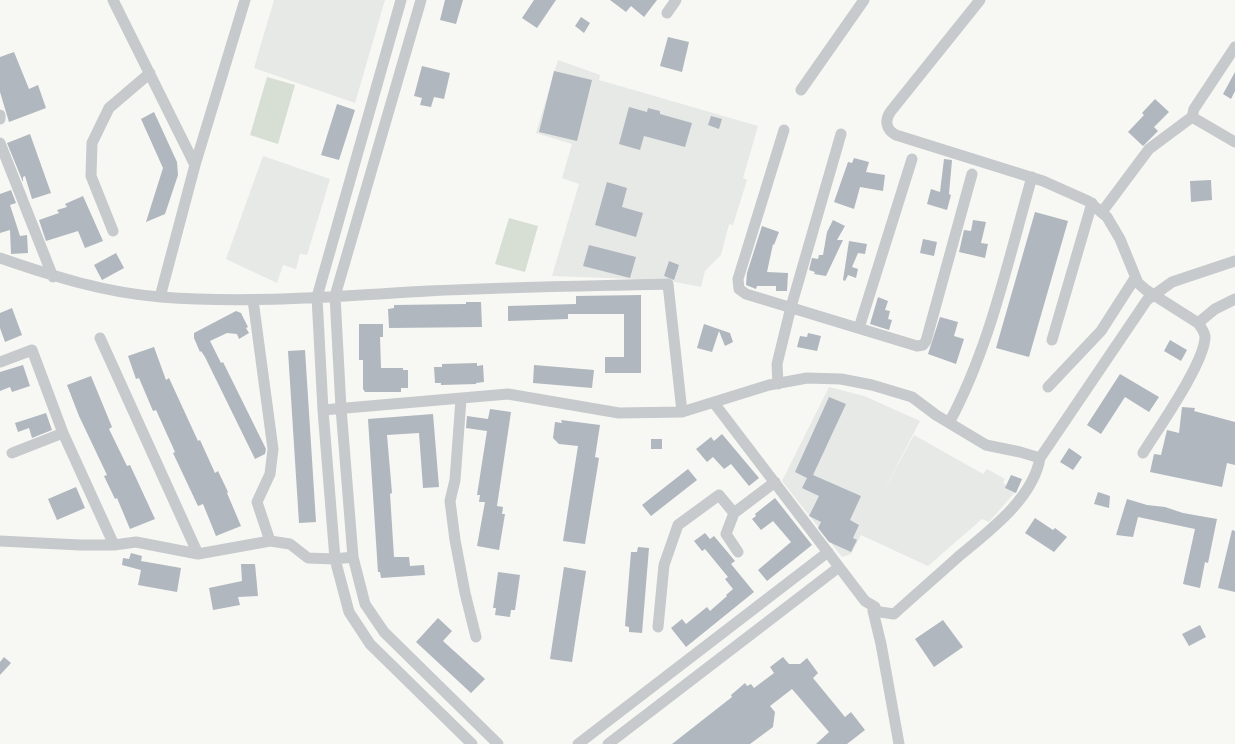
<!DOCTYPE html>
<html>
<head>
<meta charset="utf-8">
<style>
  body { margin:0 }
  canvas { display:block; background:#f7f7f3 }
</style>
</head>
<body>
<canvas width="1235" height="744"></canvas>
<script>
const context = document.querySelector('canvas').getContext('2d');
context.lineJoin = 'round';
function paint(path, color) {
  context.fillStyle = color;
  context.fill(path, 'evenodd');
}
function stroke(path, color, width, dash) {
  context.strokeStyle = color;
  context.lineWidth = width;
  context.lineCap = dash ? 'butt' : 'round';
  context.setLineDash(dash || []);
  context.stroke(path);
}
paint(new Path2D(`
  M274,0H385L355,103L254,68Z
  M558,60L600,75L599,80L758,126L743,178L747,180L733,225L729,224L721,255L705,271L701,287L665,280L552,276L579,184L562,178L572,144L536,133Z
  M263,156L330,179L307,255L300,254L296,269L283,265L277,283L226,259Z
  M829,387L864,396L920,421L880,498L914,435L983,474L987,469L1005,479L1003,483L1016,491L989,522L982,519L928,566L861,535L851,554L842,557L782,481Z`), '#e7e9e7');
paint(new Path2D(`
  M267,77L295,85L278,144L250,135Z
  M509,218L538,226L525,272L495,264Z`), '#d7dfd4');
paint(new Path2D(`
  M445,0H463L456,24L440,20Z
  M534,0H556L537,28L522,18Z
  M610,0H657L644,17L631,6L626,12Z
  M581,17L590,23L584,33L575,26Z
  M668,37L689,42L682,72L660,66Z
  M14,52L29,89L38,85L46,108L9,122L0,92V57Z
  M422,66L450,73L444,99L434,97L431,107L420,105L422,98L414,96Z
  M554,71L592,80L577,141L539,132Z
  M1235,72V91L1231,99L1223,94Z
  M1155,99L1169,112L1154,127L1158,131L1143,146L1128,132L1144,115L1142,113Z
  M337,104L355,110L339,160L321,155Z
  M629,107L647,112L648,108L660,111V114L692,123L685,147L644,136L640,150L619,144Z
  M154,112L177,162L178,175L165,214L146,222L163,168L141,119Z
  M711,116L722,119L719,129L708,125Z
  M30,134L51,193L32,199L25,176L23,177V182L7,143Z
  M854,158L869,162L866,172L885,175L883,191L860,187L854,209L834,202L848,162L852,163Z
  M944,159L952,160L949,194L951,195L947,210L927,204L931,189L940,192Z
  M1211,180L1212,200L1191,202L1190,181Z
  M607,182L627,188L622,207L643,213L636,237L595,225Z
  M11,190L16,203L10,205L20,236L27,235L28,253L11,254L10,230L0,233V194Z
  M83,196L103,241L85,248L78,231L46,241L39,220L59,213L57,210L67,207L65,204Z
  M1035,212L1068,221L1029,357L996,348Z
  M833,220L845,226L837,240H843L826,276L814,274L815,272L809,270L812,258L818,259L819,255H823L827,232Z
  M973,220L986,222L981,243L988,244L985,258L959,252L964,230L971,231Z
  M762,226L779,232L774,245L773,244L767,272L788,273L787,291H776V286H757L756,289L746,285L747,273Z
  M923,239L937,242L934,256L920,253Z
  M849,241L867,244L865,254L858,253L852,267L858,269L856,278L848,275L845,281L843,280Z
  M589,245L636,257L630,278L583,266Z
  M116,253L124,268L102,280L94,265Z
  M669,261L679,265L674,280L664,276Z
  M641,295V373H605V357H624V314H568V319L508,321V306L576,304V296Z
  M878,297L888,301L885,310L890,311L888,319L892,320L889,330L870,324Z
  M466,302H481L482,327L389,328L388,309L394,308V305L466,304Z
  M12,308L22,335L5,342L0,328V313Z
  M236,311L241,313L248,327L246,328L249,333L239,339L237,334L227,333L210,341L221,363L223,362L266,449L265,454L255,459L205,357L201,351L200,352L194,338V333Z
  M940,317L958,322L954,336L964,339L956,364L928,354Z
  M359,324H383V337H380L381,368H403V370H408V388H401V392H365L363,389V360H359Z
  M704,324L730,333L733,342L725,346L719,331L712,352L697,348Z
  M808,333L821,336L817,351L797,347L800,336L807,337Z
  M1170,340L1187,350L1181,361L1164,351Z
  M154,347L166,380L169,378L198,441L200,440L215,473L218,471L228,492L227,493L241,526L216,536L203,504L198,506L173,453L175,452L156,410L153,411L139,378L136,379L128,356Z
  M305,350L316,522L299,523L288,351Z
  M477,363V366L483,365L484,382L476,383V384L441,385V383H435L434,367H442V364Z
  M23,365L30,386L12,392L10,387L0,391V372Z
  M534,365L594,370L592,388L533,383Z
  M1120,374L1159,397L1149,412L1125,397L1101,434L1087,425Z
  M91,376L112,427L109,429L127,466L130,465L155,519L130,529L117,498L115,499L104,476L107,475L79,416L67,385Z
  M829,397L846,404L813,475L861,496L850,520L859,525L853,538L857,540L851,552L829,542L818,528L821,522L809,516L819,496L802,488L807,478L795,472Z
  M1182,407L1195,408L1194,411L1235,422V465L1227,463L1222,487L1150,472L1154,454L1161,455L1167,430L1179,433Z
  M490,409L511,412L497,506L503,507L502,514H505L499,550L477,546L485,502H479L480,495H477L487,431L466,428L467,416L488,419Z
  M46,413L52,430L32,438L29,428L18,432L15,423Z
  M433,414L439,487L423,488L419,433L387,435L392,493L390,494L394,557H409L410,566L424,565L425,575L381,578L380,572H378L368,419Z
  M561,420L600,425L595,457L599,458L585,544L563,541L578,446L559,444L553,438L555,422L562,423Z
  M722,434L759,478L749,486L731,464L724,469L713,457L707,462L696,449L711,437L714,441Z
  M651,439H662V449H651Z
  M1069,448L1082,457L1073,470L1060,462Z
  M688,469L697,480L651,516L642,505Z
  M1011,475L1022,479L1016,493L1005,488Z
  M76,487L85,508L57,520L48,499Z
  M1098,492L1110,496L1109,508L1094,504Z
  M775,498L812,545L767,581L758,570L791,542L773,521L761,530L752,519L756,516L755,514Z
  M1127,499L1147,505L1165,507L1183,513L1217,519L1208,563L1205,562L1200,588L1183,584L1195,529L1138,517L1133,537L1116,535Z
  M1035,518L1053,530L1055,528L1067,537L1054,552L1025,533Z
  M1232,530L1235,531V592L1218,588Z
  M705,533L710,539L714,536L735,561L731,564L754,592L686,647L671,628L682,619L686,624L707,607L710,611L727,596L726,595L733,589L725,579L728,577L705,549L702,551L694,541Z
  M638,547L649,548L642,633L629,632V627L625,626L631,552H637Z
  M131,553L142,556L141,561L181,568L177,592L138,585L141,570L122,565L123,558L129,559Z
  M241,564H255L258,596L238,597L240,605L213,610L209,588L242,581Z
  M564,567L586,571L572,662L550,659Z
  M498,572L520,575L515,610H511L510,617L495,615L496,608H493Z
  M438,618L452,631L443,641L485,679L471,693L416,642Z
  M943,620L963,647L934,667L915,639Z
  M1200,625L1206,637L1189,646L1182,634Z
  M4,657L11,663L0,675V662Z
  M783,657L789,664H800L807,658L818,673L813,678L845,717L851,712L865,730L847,744H816L829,732L792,689L770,706L775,712L773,727L750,744H672L732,697L731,695L745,683L747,686L751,684L754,688L774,673L770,667Z`), '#b0b7be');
stroke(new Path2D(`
  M113,0L195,165
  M401,0L317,297L323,410L335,559L349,612L370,644L472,744
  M421,0L335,296L341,408L353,557L365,604L384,632L498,744
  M980,0L891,111C884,120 886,130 896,135L1043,181L1088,201L1107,217L1120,239L1138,283L1146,290L1198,323C1201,327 1204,331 1205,336C1206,361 1158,429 1143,453
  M667,13L676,0
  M801,90L864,0
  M0,115V119
  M1192,117L1235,142
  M784,130L738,279L739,289L746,294L917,346L923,345L926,341L972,174
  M0,143L53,277
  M1102,212L1149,149L1192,117L1194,109L1235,47
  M113,231L91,176L92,143L109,108L150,73
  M0,258C52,276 106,293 161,297C250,304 339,296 428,291C508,287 588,286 668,284L682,412
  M160,297L195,165L245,0
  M253,300L273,449L270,474L257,502L270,541
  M1198,323L1215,309L1235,299
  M859,328L912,159
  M100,338L198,554
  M1052,340L1092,203
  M0,362L32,350L63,433L114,545
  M778,384L777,364L791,307L841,134
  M1048,387L1101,331L1135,278
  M461,399L455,480L450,501L455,540L465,593L476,637
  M714,403L865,601L875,607L873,611L894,614C915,595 937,576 958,557C988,532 1033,499 1040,458
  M323,410L508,394L619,413L682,412L769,385L807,378L841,379L872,385L912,397L936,415L986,445L1020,452L1040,458L1147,300L1172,282L1235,261
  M949,423C990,347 1008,260 1032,177
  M12,453L63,433
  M734,513L726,534L738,552
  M0,541L80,545H114L136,542L198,554L270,541L290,544L308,558L335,559L353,557
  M873,611L881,644L899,744
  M658,627L664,565L678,525L719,495L734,513L775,482
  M578,744L828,552
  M608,744L839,567`), '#c6cacd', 11);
</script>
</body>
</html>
